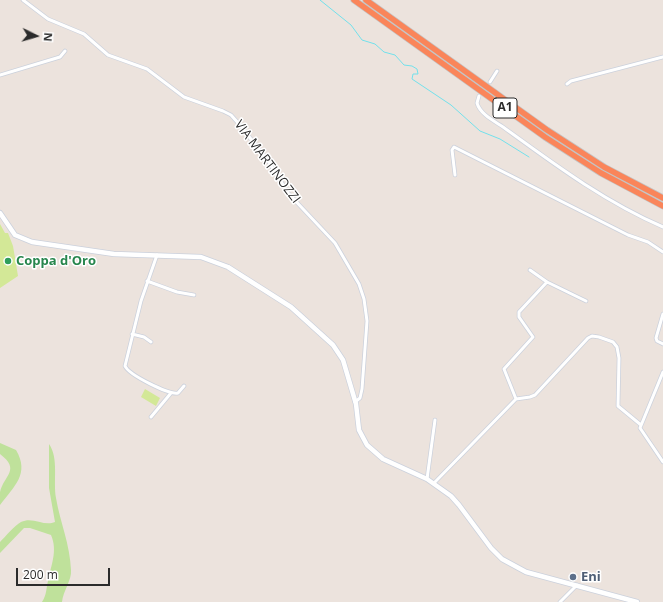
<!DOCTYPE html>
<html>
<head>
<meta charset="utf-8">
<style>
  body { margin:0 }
  #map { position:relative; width:663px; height:602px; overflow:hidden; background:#ece3dd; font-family:"Open Sans",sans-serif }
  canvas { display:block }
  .north { position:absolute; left:16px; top:16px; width:40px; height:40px; -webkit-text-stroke:3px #fff; paint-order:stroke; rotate:95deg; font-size:11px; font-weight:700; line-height:16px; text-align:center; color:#2b2b2b }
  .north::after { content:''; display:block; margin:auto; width:14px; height:18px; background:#2b2b2b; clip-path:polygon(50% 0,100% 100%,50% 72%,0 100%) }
  .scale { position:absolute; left:16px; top:568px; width:94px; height:18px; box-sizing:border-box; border:2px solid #2b2b2b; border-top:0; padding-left:5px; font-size:12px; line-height:14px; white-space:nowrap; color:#2b2b2b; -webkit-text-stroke:3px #fff; paint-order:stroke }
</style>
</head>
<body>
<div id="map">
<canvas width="663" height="602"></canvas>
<div class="north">N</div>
<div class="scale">200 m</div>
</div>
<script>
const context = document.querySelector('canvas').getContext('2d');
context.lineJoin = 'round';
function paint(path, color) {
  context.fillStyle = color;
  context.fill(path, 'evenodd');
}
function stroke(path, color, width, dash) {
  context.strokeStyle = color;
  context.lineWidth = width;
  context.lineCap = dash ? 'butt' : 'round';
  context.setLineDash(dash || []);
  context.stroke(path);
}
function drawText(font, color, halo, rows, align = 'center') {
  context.font = font + ' "Open Sans",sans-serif';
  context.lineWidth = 3;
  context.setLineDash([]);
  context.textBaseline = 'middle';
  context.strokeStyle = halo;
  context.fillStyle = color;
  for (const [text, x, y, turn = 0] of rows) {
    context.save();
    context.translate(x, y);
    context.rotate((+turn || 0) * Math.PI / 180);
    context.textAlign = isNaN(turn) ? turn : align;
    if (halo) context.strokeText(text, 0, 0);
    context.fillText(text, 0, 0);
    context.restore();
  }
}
paint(new Path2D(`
  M0,443L16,450C30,474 14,486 0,505C0,501 0,496 0,492C4,475 21,470 0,454Z
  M49,444C59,458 53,481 56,498C60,522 70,544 71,570C72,580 63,591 62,602H42C47,594 46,589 48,581C51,565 58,551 51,535L30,528H24L0,553V542C6,536 14,526 21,522C33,516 44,527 55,522L49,488Z`), '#bfe19b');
paint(new Path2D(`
  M0,224L5,233H8L13,246L18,276L0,288Z
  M145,389L160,398L156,406L141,397Z`), '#d3e897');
stroke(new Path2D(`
  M320,0L351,25L362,40L375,44L384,52L395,55L404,65L412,66L417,69L418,74H413L412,79L451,105L480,131L500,139L529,157`), '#73e0eb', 1);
const minor = new Path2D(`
  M23,0L48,19L84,34L108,55L147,69L184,97L223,111L231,115L239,124L269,162L288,193L335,243L359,284L364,299L367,321L362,389L360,398L355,402
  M0,75L60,57L65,51
  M490,82L497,71
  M567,84L571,81L663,57
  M479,96L477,103C480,114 494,121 503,127C554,164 605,202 663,227
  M455,175L452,150L454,147L628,235L648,242L663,252
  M157,255L141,301L125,366C129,375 169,395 178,393L184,386
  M530,270L547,282
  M147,281L177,292L194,295
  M586,301L547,282L519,312V317L533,337L504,369L516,399L530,397L535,395L588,338L592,336L599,337L613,342L617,347L619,358L618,406L641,425
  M663,314L656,338L657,341L663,344
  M132,334L144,337L151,342
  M663,372L640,428L663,462
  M151,417L171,393
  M427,479L435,420
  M434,483L516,399
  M560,602L577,585`);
const secondary = new Path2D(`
  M0,213L15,235L32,242L114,254L201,257L228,267L291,307L333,345L343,360L356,404L359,430L367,445L383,459L427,479L451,496L459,505L491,548L502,559L526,572L637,602`);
const motorway = new Path2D(`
  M354,0L545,137L601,173L663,206
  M366,0L547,130L604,167L663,198`);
stroke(minor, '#cbd1dc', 4.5);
stroke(secondary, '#cbd1dc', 6);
stroke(motorway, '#c4c4c4', 7);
stroke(minor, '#fff', 3);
stroke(secondary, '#fff', 4.5);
stroke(motorway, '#fa855a', 5.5);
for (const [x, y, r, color] of [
  [8,261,4,"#2e9e5b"],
  [573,577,4,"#5c6f8a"]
]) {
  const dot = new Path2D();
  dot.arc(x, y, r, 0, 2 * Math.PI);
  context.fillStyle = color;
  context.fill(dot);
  stroke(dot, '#fff', 1.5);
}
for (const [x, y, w] of [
  [505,108,24]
]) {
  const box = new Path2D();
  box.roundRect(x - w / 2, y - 10, w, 20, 3);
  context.fillStyle = '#fff';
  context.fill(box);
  stroke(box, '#2b2b2b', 1);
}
drawText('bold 12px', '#2b2b2b', null, [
  ["A1",505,108]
]);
drawText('13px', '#2b2b2b', '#fff', [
  ["VIA MARTINOZZI",267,162,53]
]);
drawText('bold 13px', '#27864d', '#fff', [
  ["Coppa d'Oro",16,261]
], 'left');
drawText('bold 13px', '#4e5e75', '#fff', [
  ["Eni",581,577]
], 'left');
</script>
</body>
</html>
